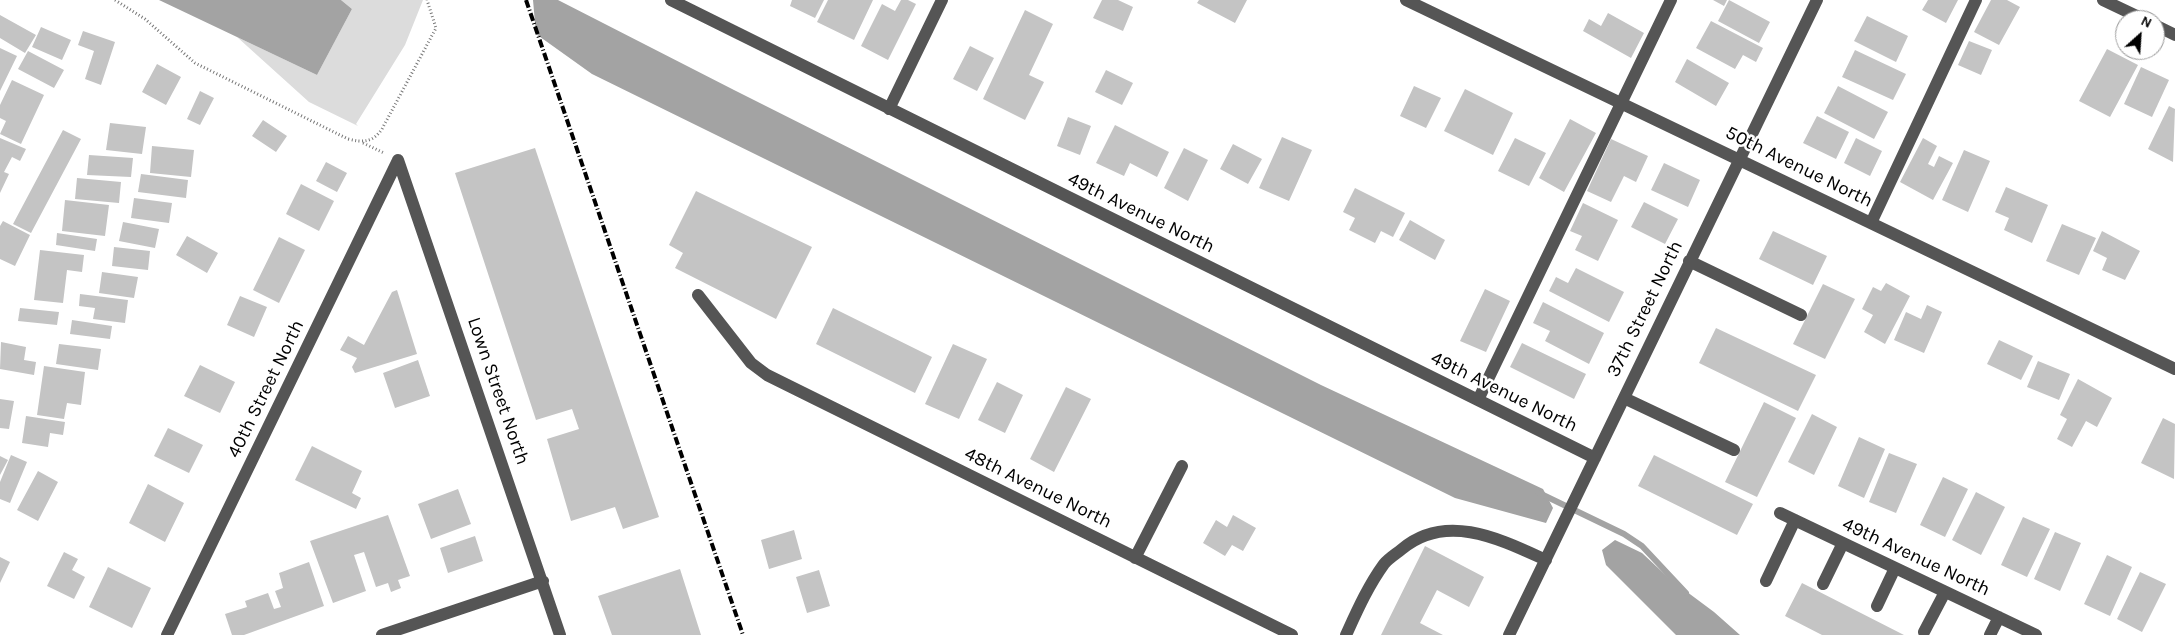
<!DOCTYPE html>
<html>
<head>
<meta charset="utf-8">
<style>
  body { margin:0 }
  #map { position:relative; width:2175px; height:635px; overflow:hidden; background:#fff; font-family:Karla,sans-serif }
  canvas { display:block }
  .north { position:absolute; left:2115px; top:10px; width:50px; height:50px; box-sizing:border-box; background:#fff; border:1px solid #999; border-radius:50%; rotate:26deg; font-size:14px; font-weight:700; line-height:20px; text-align:center; color:#000 }
  .north::after { content:''; display:block; margin:auto; width:18px; height:22px; background:#000; clip-path:polygon(50% 0,100% 100%,50% 72%,0 100%) }
</style>
</head>
<body>
<div id="map">
<canvas width="2175" height="635"></canvas>
<div class="north">N</div>
</div>
<script>
const context = document.querySelector('canvas').getContext('2d');
context.lineJoin = 'round';
function paint(path, color) {
  context.fillStyle = color;
  context.fill(path, 'evenodd');
}
function stroke(path, color, width, dash) {
  context.strokeStyle = color;
  context.lineWidth = width;
  context.lineCap = dash ? 'butt' : 'round';
  context.setLineDash(dash || []);
  context.stroke(path);
}
function drawText(font, color, halo, rows, align = 'center') {
  context.font = font + ' Karla,sans-serif';
  context.lineWidth = 5;
  context.setLineDash([]);
  context.textBaseline = 'middle';
  context.strokeStyle = halo;
  context.fillStyle = color;
  for (const [text, x, y, turn = 0] of rows) {
    context.save();
    context.translate(x, y);
    context.rotate((+turn || 0) * Math.PI / 180);
    context.textAlign = isNaN(turn) ? turn : align;
    if (halo) context.strokeText(text, 0, 0);
    context.fillText(text, 0, 0);
    context.restore();
  }
}
paint(new Path2D(`
  M341,0H423L405,45L356,124L358,126L309,102L237,37L317,75L352,9Z`), '#dcdcdc');
paint(new Path2D(`
  M159,0H341L352,9L317,75Z
  M533,0H558L734,90L1321,385L1543,489L1553,508L1546,523L1455,498L592,74L536,34Z
  M1615,540L1642,553L1671,580L1714,612L1740,635H1676L1606,565L1602,550Z`), '#a3a3a3');
stroke(new Path2D(`
  M1539,493L1624,534L1642,546L1686,593`), '#a3a3a3', 6);
paint(new Path2D(`
  M792,0H824L815,18L790,6Z
  M828,0H873L854,40L817,22Z
  M901,0H908L916,4L888,60L861,46L882,4L895,11Z
  M1102,0H1118L1133,7L1123,31L1093,18Z
  M1199,0H1247L1235,23L1197,3Z
  M1713,0H1727L1724,6Z
  M1729,0L1770,22L1759,43L1718,21Z
  M1928,0H1958L1946,23L1922,10Z
  M1991,0H2007L2020,7L1999,45L1974,32Z
  M1025,10L1053,24L1029,75L1044,82L1025,120L983,99Z
  M1608,13L1644,33L1631,58L1583,31L1589,19L1601,26Z
  M0,15L36,35L25,53L0,38Z
  M1867,16L1908,36L1896,62L1854,41Z
  M1711,21L1763,48L1756,62L1743,55L1735,69L1696,48Z
  M41,27L71,40L62,60L32,47Z
  M83,31L115,42L101,85L85,79L94,51L78,45Z
  M1969,41L1992,50L1981,75L1958,65Z
  M970,46L994,58L977,91L953,79Z
  M0,48L17,56L0,91Z
  M2107,49L2138,65L2110,117L2079,101Z
  M1855,50L1906,74L1893,100L1842,77Z
  M28,51L64,70L54,88L18,69Z
  M1687,59L1729,83L1716,106L1675,82Z
  M157,64L181,77L166,105L142,92Z
  M2141,67L2169,80L2152,117L2124,104Z
  M1106,70L1133,83L1122,105L1095,92Z
  M12,80L44,95L21,144L0,134L6,121L0,118V105Z
  M1414,86L1441,98L1426,128L1400,116Z
  M1838,86L1888,112L1874,139L1824,113Z
  M1465,89L1513,113L1493,155L1444,131Z
  M200,91L214,98L200,125L187,119Z
  M2169,106L2175,109L2173,162L2148,149Z
  M1817,116L1849,132L1836,159L1803,143Z
  M1068,117L1091,126L1080,155L1057,146Z
  M1570,119L1596,133L1564,192L1539,178Z
  M263,120L287,136L276,152L252,136Z
  M110,123L146,127L142,154L106,150Z
  M1115,125L1169,152L1157,177L1130,163L1124,176L1096,163Z
  M63,130L81,139L31,233L13,224Z
  M1282,137L1312,150L1289,201L1259,188Z
  M0,138L26,149L20,161L12,157L4,172L9,174L0,193Z
  M1515,138L1546,153L1529,186L1498,171Z
  M1856,138L1882,151L1870,176L1844,163Z
  M1923,138L1937,146L1928,164L1934,167L1939,156L1953,163L1933,200L1900,182Z
  M1611,139L1648,156L1636,182L1624,176L1611,202L1587,191Z
  M1233,144L1262,159L1248,184L1220,169Z
  M152,146L194,150L191,177L150,173Z
  M535,148L659,517L623,529L615,507L571,521L547,439L579,429L572,409L536,420L455,173Z
  M1184,148L1208,160L1188,201L1164,188Z
  M1964,150L1990,161L1968,212L1942,200Z
  M89,155L133,158L131,177L87,175Z
  M326,162L347,173L337,192L316,181Z
  M1664,163L1700,180L1688,207L1651,190Z
  M141,174L188,180L186,198L138,192Z
  M77,178L121,182L119,203L75,199Z
  M301,184L334,201L319,231L286,214Z
  M2006,187L2048,205L2032,243L2004,230L2009,218L1995,212Z
  M1355,188L1405,213L1393,237L1381,231L1375,243L1349,230L1355,218L1343,212Z
  M696,191L812,247L776,319L675,268L683,253L669,245Z
  M134,198L172,203L169,223L131,218Z
  M65,200L109,205L105,236L62,231Z
  M1644,202L1678,219L1665,244L1631,227Z
  M1583,203L1618,220L1598,261L1575,250L1582,236L1570,231Z
  M1410,220L1445,240L1435,260L1399,240Z
  M3,221L30,235L15,266L0,259V226Z
  M123,222L159,229L155,248L119,241Z
  M2062,224L2096,238L2079,275L2046,261Z
  M1773,231L1827,256L1813,285L1759,259Z
  M2102,231L2140,251L2125,280L2102,270L2107,258L2093,251Z
  M57,233L97,239L95,251L56,245Z
  M187,236L218,253L207,273L176,255Z
  M279,237L305,250L279,303L253,290Z
  M114,247L150,251L148,270L112,266Z
  M40,250L84,255L82,272L67,270L63,303L34,300Z
  M1576,268L1624,292L1609,322L1549,291L1556,277L1568,283Z
  M102,272L138,277L134,298L99,293Z
  M1886,283L1910,296L1885,344L1864,332L1873,315L1862,309L1873,287L1881,291Z
  M1823,284L1855,299L1825,359L1793,344Z
  M1485,289L1510,301L1486,352L1460,341Z
  M397,290L417,354L355,373L352,367L357,358L340,350L348,336L364,345L392,292Z
  M80,294L128,300L125,323L93,319L95,308L79,306Z
  M240,296L267,307L254,337L227,325Z
  M1543,302L1604,333L1589,364L1545,341L1550,331L1533,323Z
  M1927,305L1942,312L1924,353L1894,340L1906,312L1921,319Z
  M20,308L59,312L57,325L18,321Z
  M833,308L932,357L915,393L816,344Z
  M72,320L112,326L110,339L70,334Z
  M1716,328L1816,375L1798,411L1699,363Z
  M1999,340L2033,356L2021,380L1987,364Z
  M1,342L26,347L24,360L36,362L34,375L0,369Z
  M1522,343L1586,374L1574,399L1510,367Z
  M59,344L101,349L98,370L56,364Z
  M953,344L987,359L959,419L925,404Z
  M418,360L430,396L395,408L383,373Z
  M2038,361L2070,374L2059,400L2027,387Z
  M200,365L235,382L220,413L184,396Z
  M44,366L85,372L81,405L67,403L64,419L37,415Z
  M2078,379L2112,398L2097,427L2086,421L2072,447L2057,439L2067,419L2060,415Z
  M997,382L1023,395L1005,433L978,420Z
  M1066,387L1091,399L1054,472L1030,459Z
  M0,399L14,401L9,429L0,428Z
  M1764,402L1796,418L1757,497L1725,482Z
  M1812,414L1837,427L1814,475L1788,462Z
  M26,416L65,422L63,435L50,433L48,447L22,443Z
  M2163,418L2175,424L2174,479L2141,463Z
  M168,428L203,445L189,473L154,456Z
  M1859,437L1885,449L1864,498L1838,486Z
  M312,446L362,471L352,493L361,498L356,509L295,480Z
  M1889,453L1917,464L1896,513L1869,502Z
  M11,455L27,462L10,503L0,499V482Z
  M1654,455L1753,504L1737,535L1638,486Z
  M0,456L8,460L0,475Z
  M38,471L58,482L38,521L17,510Z
  M1943,477L1968,489L1945,537L1920,525Z
  M148,484L184,503L165,542L129,523Z
  M458,489L471,524L431,539L418,504Z
  M1976,492L2005,507L1981,555L1952,540Z
  M388,515L410,576L398,580L401,588L391,592L388,583L376,587L364,552L354,555L366,591L333,603L310,541Z
  M1233,515L1256,528L1243,551L1232,545L1225,556L1203,543L1216,520L1227,527Z
  M2023,517L2050,529L2027,577L2001,565Z
  M794,530L802,559L769,569L761,540Z
  M2055,532L2081,543L2060,591L2034,579Z
  M475,536L483,561L448,573L440,548Z
  M1425,546L1484,577L1469,607L1437,590L1420,623L1443,635H1381Z
  M64,552L78,559L72,570L85,577L74,599L47,586Z
  M2107,555L2132,567L2110,616L2084,604Z
  M0,557L10,562L0,583Z
  M309,562L324,606L244,635H232L225,614L247,607L245,601L268,593L274,609L281,607L275,591L283,588L279,573Z
  M108,567L151,588L132,628L89,607Z
  M680,569L701,635H612L598,596Z
  M819,570L830,606L807,613L796,577Z
  M2140,572L2166,584L2142,632L2117,619Z
  M1802,583L1904,635H1822L1785,616Z`), '#c4c4c4');
stroke(new Path2D(`
  M115,0L145,19L195,63L348,139C364,143 373,142 382,129L436,28L427,0
  M363,143L384,153`), '#777', 3, [1, 2.5]);
stroke(new Path2D(`
  M671,0L1595,458
  M1406,0L2175,369
  M2103,0L2145,20
  M2155,25L2175,35
  M889,109L942,0
  M398,160L560,635
  M1871,223L1976,0
  M1689,261L1801,315
  M698,295L751,363L767,375L1292,635
  M1624,398L1734,450
  M1478,400L1671,0
  M1780,513L2036,635
  M1135,558L1182,466
  M1766,581L1795,520
  M1823,584L1843,543
  M1877,606L1895,568
  M1924,632L1945,592
  M167,635L398,160
  M382,635L543,581
  M1346,635C1357,611 1368,586 1384,564C1389,558 1396,554 1402,549C1446,512 1500,539 1546,560
  M1509,635L1817,0
  M1990,635L1999,617`), '#555', 12);
stroke(new Path2D(`
  M526,0L743,635`), '#000', 4, [8, 2.5, 1, 2.5]);
drawText('19px', '#000', '#fff', [
  ["50th Avenue North",1799,167,26],
  ["49th Avenue North",1141,213,26],
  ["37th Street North",1645,309,-64],
  ["40th Street North",266,389,-64],
  ["Lown Street North",498,391,71],
  ["49th Avenue North",1504,392,26],
  ["48th Avenue North",1038,488,26],
  ["49th Avenue North",1916,557,25]
]);
</script>
</body>
</html>
